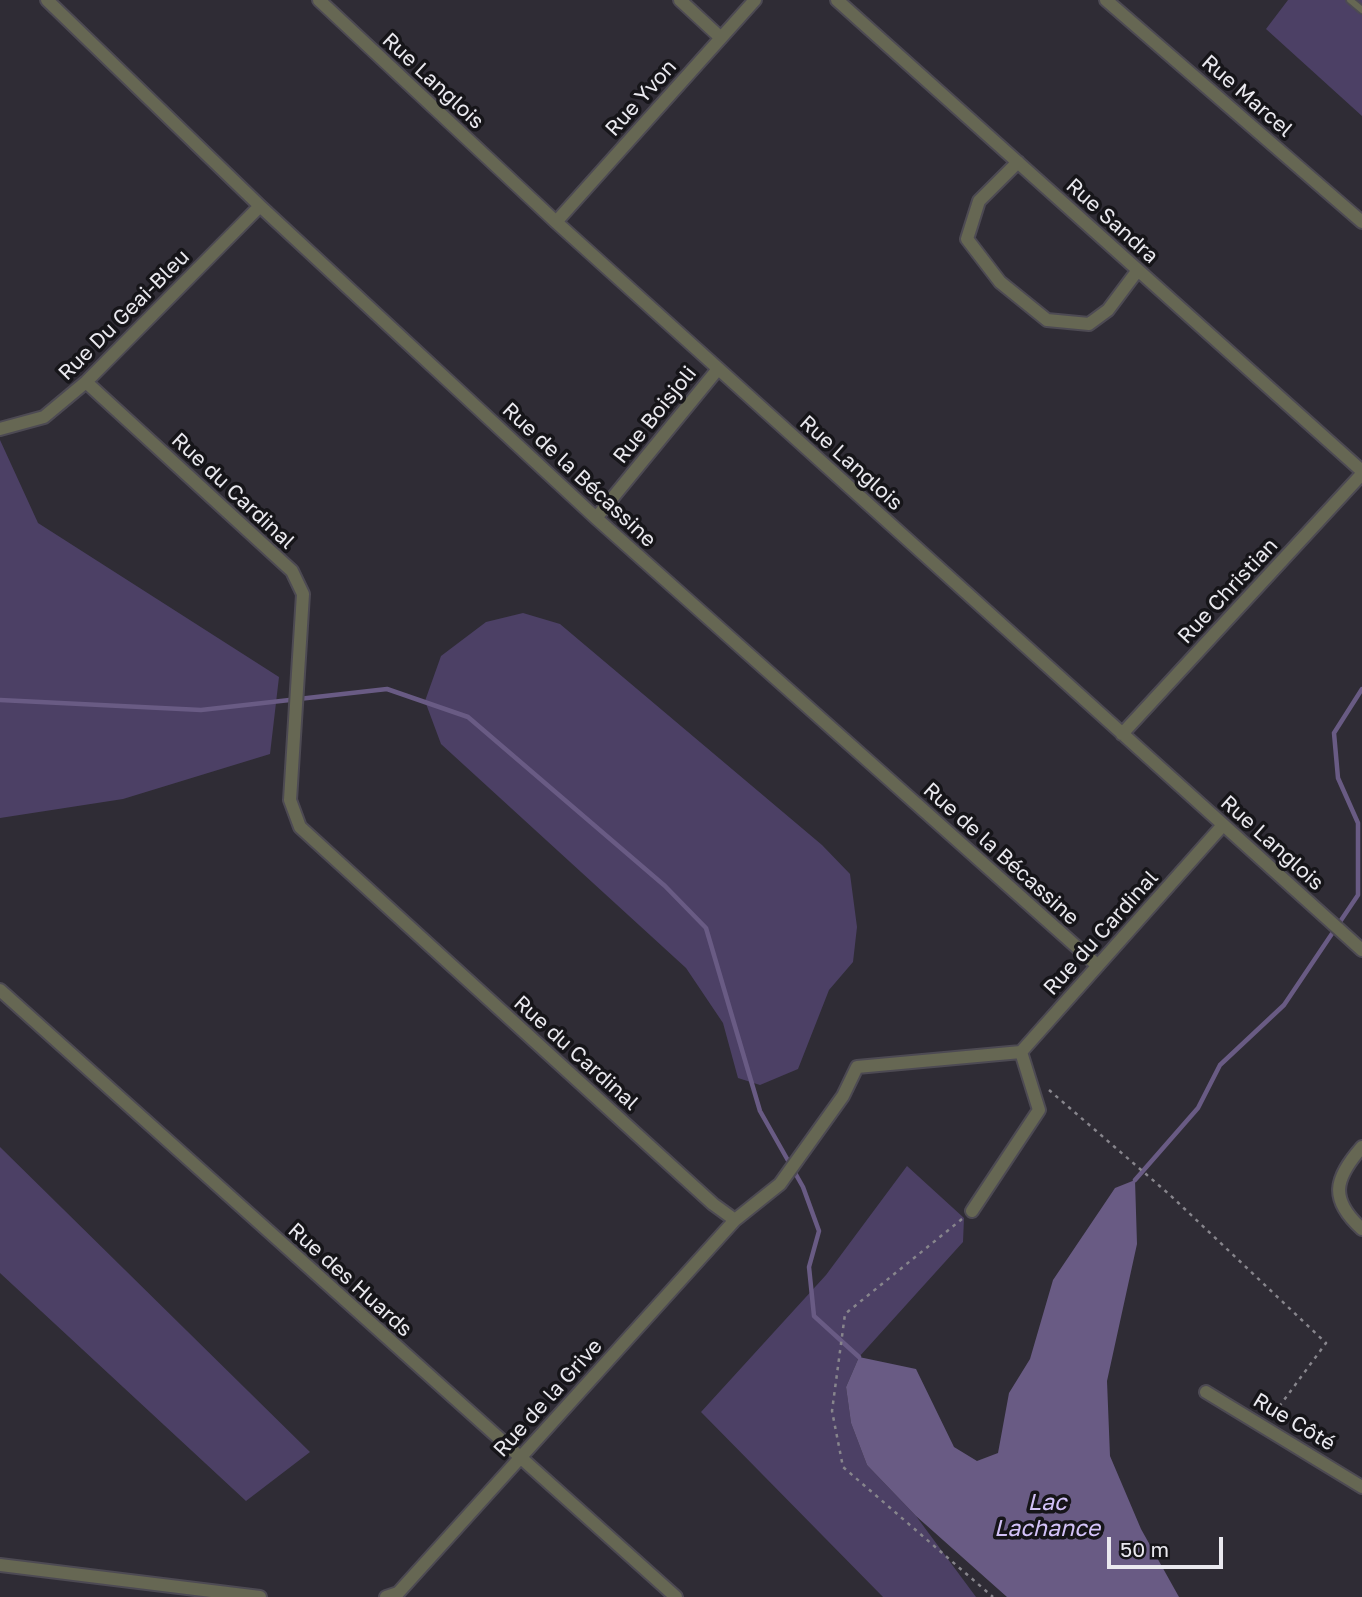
<!DOCTYPE html>
<html>
<head>
<meta charset="utf-8">
<style>
  body { margin:0 }
  #map { position:relative; width:1362px; height:1597px; overflow:hidden; background:#2f2c35; font-family:"Golos Text",sans-serif }
  canvas { display:block }
  .scale { position:absolute; left:1107px; top:1537px; width:116px; height:32px; box-sizing:border-box; border:4px solid #eae9ef; border-top:0; padding-left:9px; font-size:21px; line-height:24px; white-space:nowrap; color:#eae9ef; -webkit-text-stroke:5px #161519; paint-order:stroke }
</style>
</head>
<body>
<div id="map">
<canvas width="1362" height="1597"></canvas>
<div class="scale">50 m</div>
</div>
<script>
const context = document.querySelector('canvas').getContext('2d');
context.lineJoin = 'round';
function paint(path, color) {
  context.fillStyle = color;
  context.fill(path, 'evenodd');
}
function stroke(path, color, width, dash) {
  context.strokeStyle = color;
  context.lineWidth = width;
  context.lineCap = dash ? 'butt' : 'round';
  context.setLineDash(dash || []);
  context.stroke(path);
}
function drawText(font, color, halo, rows, align = 'center') {
  context.font = font + ' "Golos Text",sans-serif';
  context.lineWidth = 7;
  context.setLineDash([]);
  context.textBaseline = 'middle';
  context.strokeStyle = halo;
  context.fillStyle = color;
  for (const [text, x, y, turn = 0] of rows) {
    context.save();
    context.translate(x, y);
    context.rotate((+turn || 0) * Math.PI / 180);
    context.textAlign = isNaN(turn) ? turn : align;
    if (halo) context.strokeText(text, 0, 0);
    context.fillText(text, 0, 0);
    context.restore();
  }
}
paint(new Path2D(`
  M1288,0H1362V116L1266,29Z
  M0,440L38,523L279,677L270,754L123,799L0,818Z
  M523,613L560,624L822,845L850,874L857,927L853,962L829,990L798,1069L760,1085L738,1078L723,1023L686,968L441,744L425,701L441,656L486,622Z
  M0,1147L310,1452L246,1501L0,1273Z
  M907,1166L964,1218L963,1242L859,1357L846,1387L851,1423L867,1465L916,1516L976,1597H883L701,1412L826,1275Z`), '#4c4065');
paint(new Path2D(`
  M1135,1180L1137,1244L1107,1381L1110,1456L1141,1529L1179,1597H1007L916,1516L867,1465L851,1423L846,1387L859,1357L916,1369L954,1447L977,1461L998,1453L1009,1393L1030,1359L1053,1280L1115,1188Z`), '#695b84');
stroke(new Path2D(`
  M0,700L201,710L387,689L468,717L665,886L706,928L760,1111L803,1187L819,1231L809,1267L814,1316L859,1357
  M1135,1180L1198,1108L1220,1065L1284,1005L1358,895V823L1338,778L1334,733L1362,689`), '#695b84', 4.5);
const service = new Path2D(`
  M1350,0L1362,10`);
const minor = new Path2D(`
  M47,0L260,206L596,518L1097,965
  M319,0L556,222L1362,950
  M680,0L721,38
  M837,0L1362,471
  M1106,0L1362,222
  M1018,162L979,201L967,239L1000,282L1047,320L1089,324L1108,310L1138,270
  M556,222L755,0
  M86,382L292,571L303,594L290,800L300,827L713,1204L735,1220L780,1184L843,1096L857,1067L1021,1052L1223,825
  M0,429L44,417L86,382L260,206
  M596,518L718,369
  M1122,734L1362,474
  M0,990L676,1597
  M1362,1147C1334,1179 1329,1199 1362,1229
  M972,1211L1039,1110L1021,1052
  M1206,1392L1362,1487
  M0,1565L260,1597
  M386,1597L398,1593L735,1220`);
stroke(service, '#4d4a53', 10);
stroke(minor, '#4d4a53', 16);
stroke(new Path2D(`
  M1049,1090L1170,1195L1326,1343L1273,1415
  M962,1219L845,1314L832,1411L843,1467L993,1597`), '#87858c', 2.5, [3.5, 5]);
stroke(service, '#666753', 6);
stroke(minor, '#666753', 12);
drawText('21px', '#eae9ef', '#161519', [
  ["Rue Langlois",433,81,43],
  ["Rue Marcel",1247,96,41],
  ["Rue Yvon",641,98,-48],
  ["Rue Sandra",1112,221,42],
  ["Rue Du Geai-Bleu",124,315,-45],
  ["Rue Boisjoli",655,415,-51],
  ["Rue Langlois",851,463,42],
  ["Rue de la Bécassine",579,475,43],
  ["Rue du Cardinal",233,491,43],
  ["Rue Christian",1228,591,-47],
  ["Rue Langlois",1272,843,42],
  ["Rue de la Bécassine",1001,854,42],
  ["Rue du Cardinal",1101,933,-48],
  ["Rue du Cardinal",576,1053,42],
  ["Rue des Huards",350,1280,42],
  ["Rue de la Grive",548,1398,-48],
  ["Rue Côté",1294,1422,31]
]);
drawText('italic 23px', '#d3c2f8', '#161519', [
  ["Lac",1047,1503],
  ["Lachance",1047,1529]
]);
</script>
</body>
</html>
